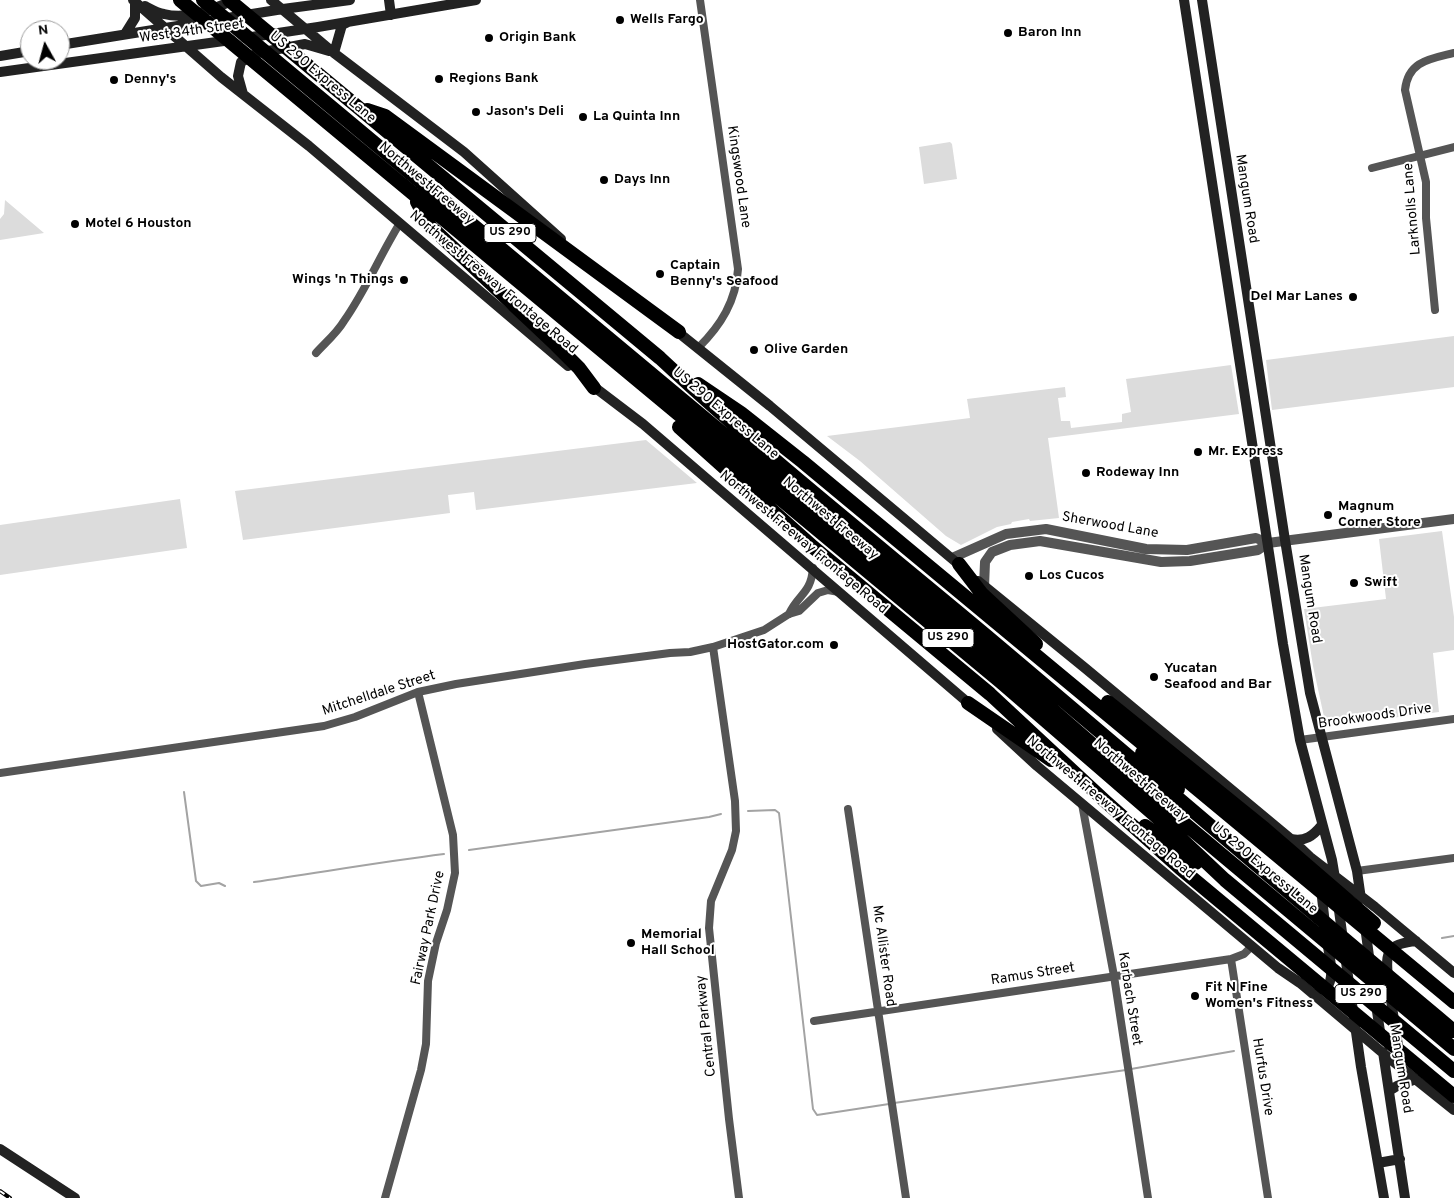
<!DOCTYPE html>
<html>
<head>
<meta charset="utf-8">
<style>
  body { margin:0 }
  #map { position:relative; width:1454px; height:1198px; overflow:hidden; background:#fff; font-family:Overpass,sans-serif }
  canvas { display:block }
  .north { position:absolute; left:20px; top:20px; width:50px; height:50px; box-sizing:border-box; background:#fff; border:1px solid #999; border-radius:50%; rotate:353deg; font-size:14px; font-weight:700; line-height:20px; text-align:center; color:#000 }
  .north::after { content:''; display:block; margin:auto; width:18px; height:22px; background:#000; clip-path:polygon(50% 0,100% 100%,50% 72%,0 100%) }
</style>
</head>
<body>
<div id="map">
<canvas width="1454" height="1198"></canvas>
<div class="north">N</div>
</div>
<script>
const context = document.querySelector('canvas').getContext('2d');
context.lineJoin = 'round';
function paint(path, color) {
  context.fillStyle = color;
  context.fill(path, 'evenodd');
}
function stroke(path, color, width, dash) {
  context.strokeStyle = color;
  context.lineWidth = width;
  context.lineCap = dash ? 'butt' : 'round';
  context.setLineDash(dash || []);
  context.stroke(path);
}
function drawText(font, color, halo, rows, align = 'center') {
  context.font = font + ' Overpass,sans-serif';
  context.lineWidth = 4;
  context.setLineDash([]);
  context.textBaseline = 'middle';
  context.strokeStyle = halo;
  context.fillStyle = color;
  for (const [text, x, y, turn = 0] of rows) {
    context.save();
    context.translate(x, y);
    context.rotate((+turn || 0) * Math.PI / 180);
    context.textAlign = isNaN(turn) ? turn : align;
    if (halo) context.strokeText(text, 0, 0);
    context.fillText(text, 0, 0);
    context.restore();
  }
}
paint(new Path2D(`
  M950,142L952,144L957,179L924,184L919,147Z
  M5,200L44,233L0,240V219L4,214Z
  M1454,336V387L1272,410L1266,360Z
  M1231,365L1239,414L1048,438L1059,518L1030,521L1029,519L1012,522L1011,524L997,527L961,545L946,536L860,461L827,436L970,418L967,399L1065,387L1066,397L1058,398L1061,421H1070L1071,428L1122,422V414L1131,412L1126,379Z
  M646,440L697,483L476,510L474,492L448,495L450,513L243,540L235,491Z
  M180,499L187,548L0,575V525Z
  M1442,531L1454,617V650L1433,653L1439,712L1326,726L1313,666L1304,609L1386,599L1379,539Z`), '#dcdcdc');
stroke(new Path2D(`
  M184,792L196,881L201,886L219,883L225,886
  M748,811L775,810L779,813L813,1109L817,1115L889,1104
  M469,850L709,817L721,814
  M254,882C317,873 380,862 444,854
  M1442,938L1454,936
  M1131,1069L1234,1051
  M894,1103L1126,1070`), '#a3a3a3', 2);
stroke(new Path2D(`
  M1372,168L1454,147
  M1435,310L1426,218V182L1405,90C1408,61 1430,59 1454,53
  M699,347C721,325 736,301 738,269L700,0
  M316,353C325,343 337,333 344,321C366,290 380,255 400,223
  M789,614C798,594 811,594 813,568
  M713,647L735,801L736,831L732,850L711,901L709,928L729,1119L739,1198
  M1300,740L1454,719
  M0,773L324,726L355,717L418,692L456,684L585,664L670,653L690,652L713,647L764,630L789,614L799,611L818,593L828,590L839,592
  M1082,804L1114,976L1148,1198
  M848,809L906,1198
  M1357,871L1454,858
  M1231,959L1268,1198
  M814,1021L1231,959L1244,954L1252,946
  M385,1198L421,1070L426,1044L428,981L436,943L447,910L455,873L453,835L418,692`), '#555', 8);
stroke(new Path2D(`
  M952,558L1006,534L1046,529L1146,549L1187,550L1256,538L1268,543
  M984,587L985,562L992,552L1010,545L1040,541L1161,562L1190,561L1258,550L1268,543L1454,519`), '#555', 10);
stroke(new Path2D(`
  M133,0L221,77L309,146L568,366
  M271,0L334,53L464,152L561,239
  M389,0L391,15
  M1184,0L1283,644L1300,740L1332,860L1335,878
  M1202,0L1285,540L1310,693L1357,871L1361,899
  M145,6C151,9 157,13 164,14C187,20 213,10 233,0
  M125,34L135,18V2
  M245,38L318,27L476,0
  M60,45L283,9L350,0
  M334,53L342,25L348,22
  M0,56L30,51
  M0,72L231,40
  M243,94L238,76L241,62L258,53L305,44L329,51
  M674,329L770,406L963,568
  M589,383L643,424L973,707
  M978,581L1085,668L1291,839L1310,857L1375,907L1454,973
  M997,729L1037,766L1278,968L1300,983L1384,1054L1454,1110
  M1291,839C1305,842 1313,836 1322,825
  M1321,889L1325,924
  M1338,903L1343,940
  M1365,926L1370,964
  M1345,955L1361,1067L1384,1198
  M1388,977C1385,951 1388,944 1416,941
  M1372,978L1381,1038
  M1320,989H1326C1336,978 1329,955 1327,941
  M1390,994L1399,1052
  M1383,1052L1405,1198
  M1389,1091L1397,1086L1416,1079
  M0,1149L75,1198
  M1378,1163L1400,1159`), '#222', 10);
stroke(new Path2D(`
  M180,0L1001,682L1173,831L1225,880L1454,1071
  M203,0L1004,668L1160,803L1454,1049
  M229,0L660,358C767,458 882,548 995,643C1148,772 1300,903 1454,1031
  M367,110L385,116L679,332
  M417,202L430,226L556,345L579,368L594,388
  M698,384L741,413L803,462L1454,1002
  M679,427L813,547L990,694L1105,801L1180,868L1454,1096
  M959,564L982,594L1036,644
  M1108,702L1265,829L1374,923
  M968,703L1051,760
  M1142,753L1178,789
  M1145,826L1196,863`), '#000', 14);
const rail = new Path2D(`
  M0,1191L10,1198`);
stroke(rail, '#000', 4);
stroke(rail, '#fff', 2, [5.5]);
for (const [x, y, r, color] of [
  [620,20,5,"#000"],
  [1008,33,5,"#000"],
  [489,38,5,"#000"],
  [439,79,5,"#000"],
  [114,80,5,"#000"],
  [476,112,5,"#000"],
  [583,117,5,"#000"],
  [604,180,5,"#000"],
  [75,224,5,"#000"],
  [660,274,5,"#000"],
  [404,280,5,"#000"],
  [1353,297,5,"#000"],
  [754,350,5,"#000"],
  [1198,452,5,"#000"],
  [1086,473,5,"#000"],
  [1328,515,5,"#000"],
  [1029,576,5,"#000"],
  [1354,583,5,"#000"],
  [834,645,5,"#000"],
  [1154,677,5,"#000"],
  [631,943,5,"#000"],
  [1195,996,5,"#000"]
]) {
  const dot = new Path2D();
  dot.arc(x, y, r, 0, 2 * Math.PI);
  context.fillStyle = color;
  context.fill(dot);
  stroke(dot, '#fff', 2);
}
for (const [x, y, w] of [
  [510,233,52],
  [948,638,52],
  [1361,994,52]
]) {
  const box = new Path2D();
  box.roundRect(x - w / 2, y - 9.5, w, 19, 4);
  context.fillStyle = '#fff';
  context.fill(box);
  stroke(box, '#000', 1);
}
drawText('bold 12px', '#000', null, [
  ["US 290",510,233],
  ["US 290",948,638],
  ["US 290",1361,994]
]);
drawText('bold 14px', '#000', '#fff', [
  ["Wells Fargo",630,20],
  ["Baron Inn",1018,33],
  ["Origin Bank",499,38],
  ["Regions Bank",449,79],
  ["Denny's",124,80],
  ["Jason's Deli",486,112],
  ["La Quinta Inn",593,117],
  ["Days Inn",614,180],
  ["Motel 6 Houston",85,224],
  ["Captain",670,266],
  ["Benny's Seafood",670,282],
  ["Wings 'n Things",394,280,"right"],
  ["Del Mar Lanes",1343,297,"right"],
  ["Olive Garden",764,350],
  ["Mr. Express",1208,452],
  ["Rodeway Inn",1096,473],
  ["Magnum",1338,507],
  ["Corner Store",1338,523],
  ["Los Cucos",1039,576],
  ["Swift",1364,583],
  ["HostGator.com",824,645,"right"],
  ["Yucatan",1164,669],
  ["Seafood and Bar",1164,685],
  ["Memorial",641,935],
  ["Hall School",641,951],
  ["Fit N Fine",1205,988],
  ["Women's Fitness",1205,1004]
], 'left');
drawText('14px', '#000', '#fff', [
  ["West 34th Street",192,32,-8],
  ["US 290 Express Lane",322,78,40],
  ["Kingswood Lane",738,177,82],
  ["Northwest Freeway",426,184,40],
  ["Mangum Road",1246,199,81],
  ["Larknolls Lane",1413,209,-95],
  ["Northwest Freeway Frontage Road",493,283,40],
  ["US 290 Express Lane",725,414,40],
  ["Northwest Freeway",830,519,40],
  ["Sherwood Lane",1110,526,10],
  ["Northwest Freeway Frontage Road",803,543,40],
  ["Mangum Road",1309,599,81],
  ["Mitchelldale Street",379,694,-18],
  ["Brookwoods Drive",1375,717,-8],
  ["Northwest Freeway",1140,781,41],
  ["Northwest Freeway Frontage Road",1110,808,40],
  ["US 290 Express Lane",1264,869,40],
  ["Fairway Park Drive",429,928,-78],
  ["Mc Allister Road",883,956,82],
  ["Ramus Street",1033,975,-9],
  ["Karbach Street",1129,999,81],
  ["Central Parkway",707,1026,-96],
  ["Mangum Road",1400,1069,81],
  ["Hurfus Drive",1262,1077,81]
]);
</script>
</body>
</html>
